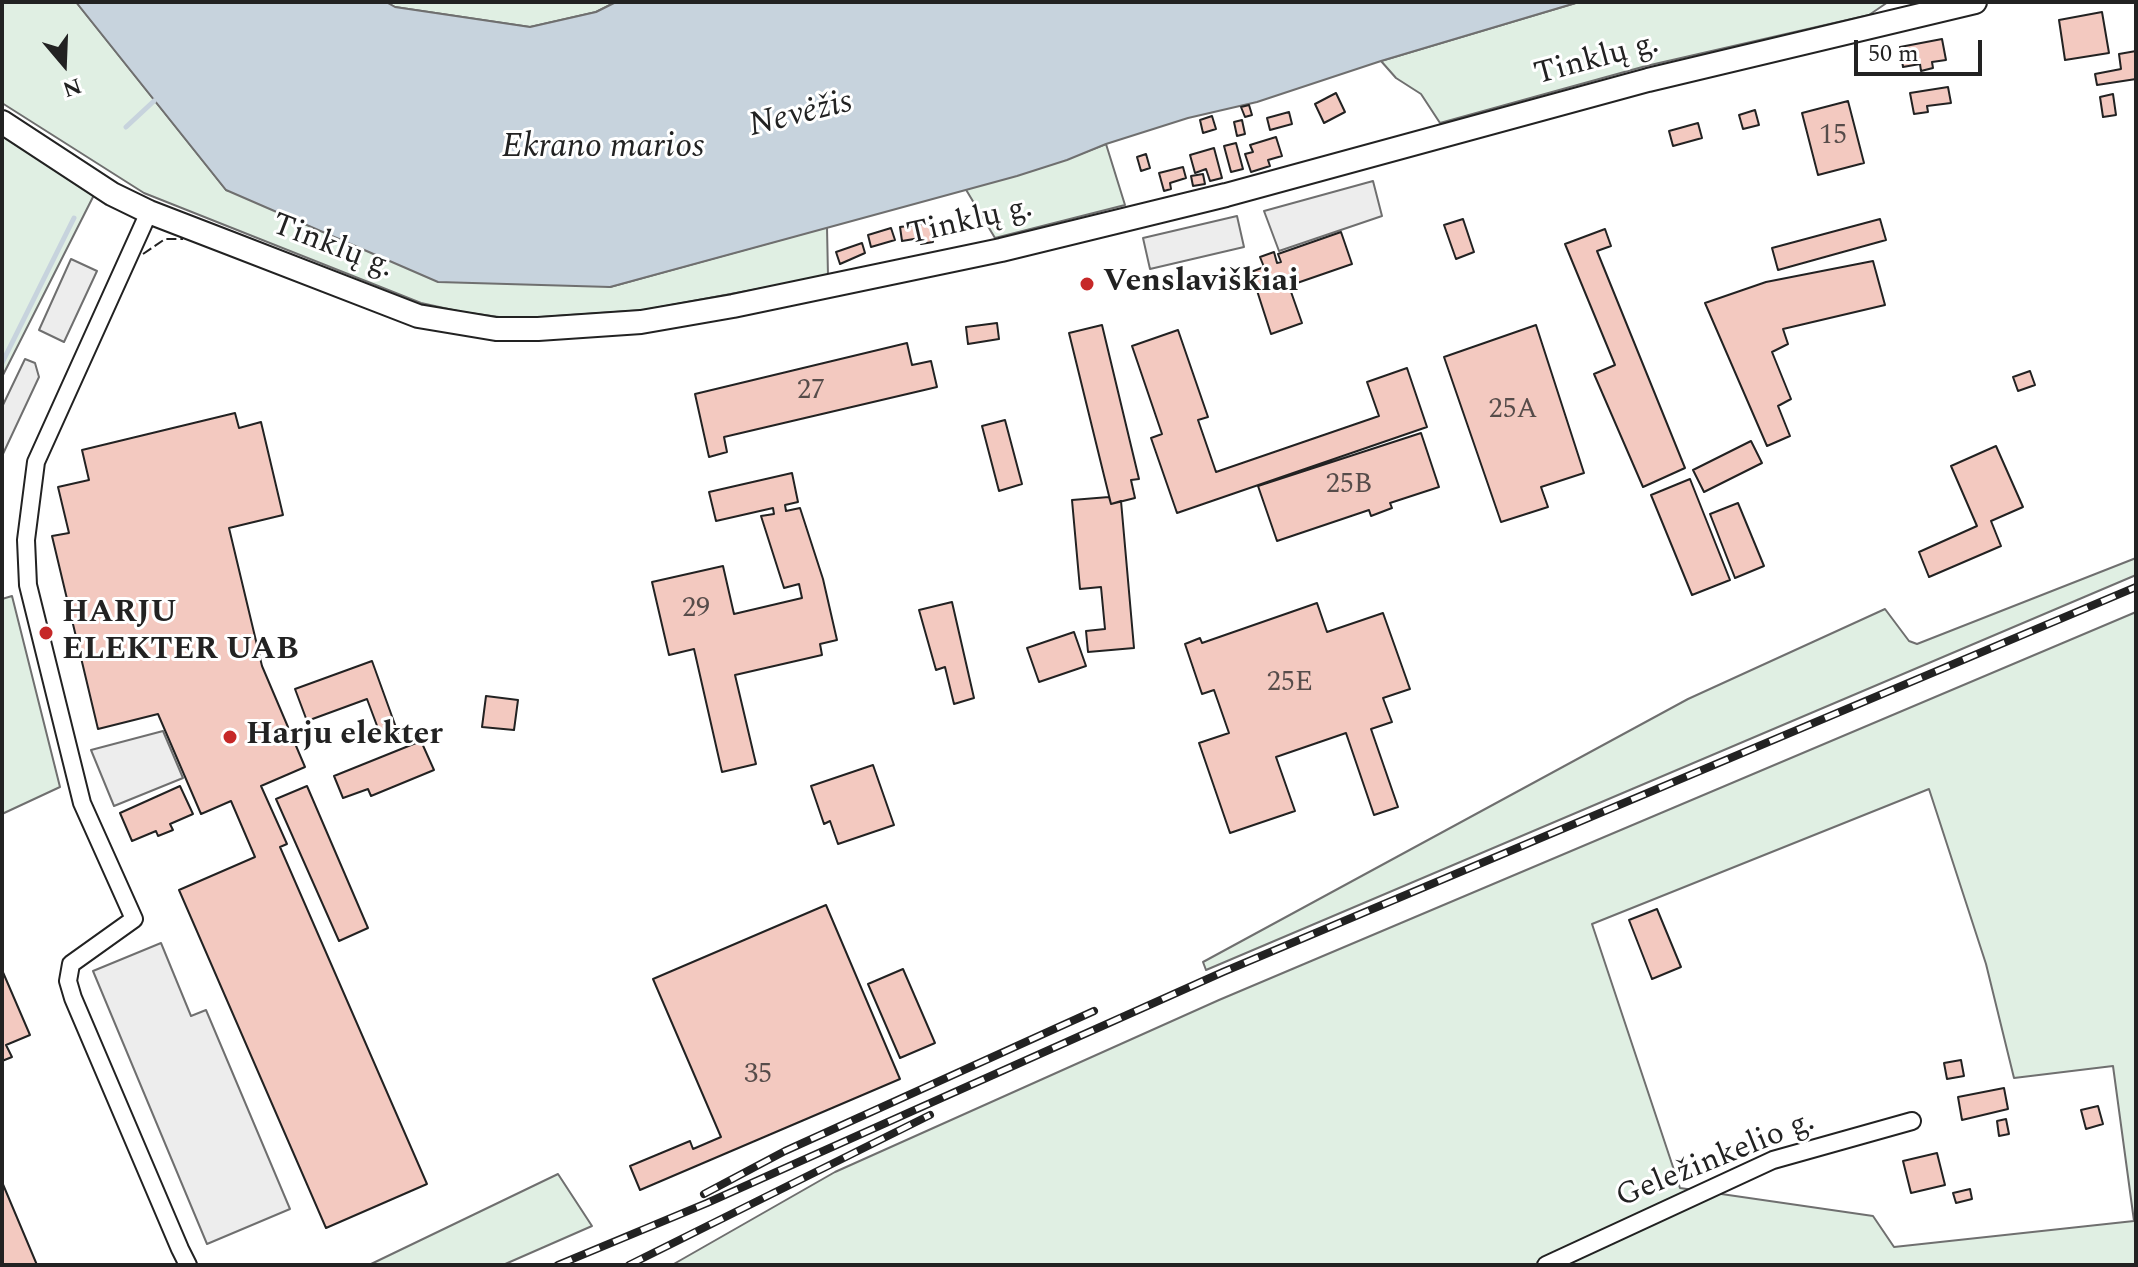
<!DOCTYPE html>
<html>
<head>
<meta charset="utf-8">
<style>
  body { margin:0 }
  #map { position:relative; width:2138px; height:1267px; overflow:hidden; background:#fff; font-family:Spectral,serif }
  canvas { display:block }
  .frame { position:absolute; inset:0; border:4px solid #222; pointer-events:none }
  .north { position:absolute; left:24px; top:24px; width:80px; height:80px; -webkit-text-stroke:6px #fff; paint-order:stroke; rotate:161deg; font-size:22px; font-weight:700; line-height:32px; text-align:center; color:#222 }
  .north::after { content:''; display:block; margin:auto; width:28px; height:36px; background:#222; clip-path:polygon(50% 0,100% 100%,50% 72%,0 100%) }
  .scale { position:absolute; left:1854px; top:40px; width:128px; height:36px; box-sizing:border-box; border:4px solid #222; border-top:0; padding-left:10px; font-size:24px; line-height:28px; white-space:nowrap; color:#222; -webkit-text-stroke:6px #fff; paint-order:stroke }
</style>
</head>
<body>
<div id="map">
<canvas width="2138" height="1267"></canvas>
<div class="frame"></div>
<div class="north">N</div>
<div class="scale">50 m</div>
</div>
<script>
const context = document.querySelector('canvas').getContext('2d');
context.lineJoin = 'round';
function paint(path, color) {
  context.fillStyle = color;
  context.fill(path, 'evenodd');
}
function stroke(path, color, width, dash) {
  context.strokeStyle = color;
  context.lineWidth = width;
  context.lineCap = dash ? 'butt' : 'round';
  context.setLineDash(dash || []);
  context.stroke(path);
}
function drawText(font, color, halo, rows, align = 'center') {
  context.font = font + ' Spectral,serif';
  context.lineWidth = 6;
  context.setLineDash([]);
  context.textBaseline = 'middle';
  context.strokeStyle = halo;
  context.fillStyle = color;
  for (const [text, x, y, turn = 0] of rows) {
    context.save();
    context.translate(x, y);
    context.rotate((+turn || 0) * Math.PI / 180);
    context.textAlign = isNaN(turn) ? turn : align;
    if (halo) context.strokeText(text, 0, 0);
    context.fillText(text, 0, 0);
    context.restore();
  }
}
const green = new Path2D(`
  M2,2H76L226,190L610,287L827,227L828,276L644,310L541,317H499L462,312L421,303L144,193L2,103Z
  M386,2H616L596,12L530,27L395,7Z
  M1579,2H1888L1869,15L1646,66L1440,123L1421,94L1396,78L1381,61Z
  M2,127L95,193L2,377Z
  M1106,144L1125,205L995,238L965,188C1014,177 1060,163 1106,144Z
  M2136,558V575L1206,970L1203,962L1688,699L1885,609L1909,641L1917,644Z
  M12,596L60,787L2,814V599Z
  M2136,612V1265H672L835,1172L1219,1000ZM1929,789L1986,964L2014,1078L2113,1066L2134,1221L1894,1247L1873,1216L1680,1188L1592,924Z
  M558,1174L592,1226L503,1265H369Z`);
paint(green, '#e0efe3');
stroke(green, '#6f6f6f', 2);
const parking = new Path2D(`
  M1373,181L1382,216L1279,251L1264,211Z
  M1237,216L1244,247L1150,269L1143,238Z
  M71,259L97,271L64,342L39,330Z
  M25,359L35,363L39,377L2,456V407Z
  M163,731L183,778L114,806L91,750Z
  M161,943L191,1016L206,1010L290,1209L207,1244L93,971Z`);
paint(parking, '#ededed');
stroke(parking, '#6f6f6f', 2);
const water = new Path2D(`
  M76,2H386L395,7L530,27L596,12L616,2H1579L1381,61L1257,102L1188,118L1106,144L1067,160L1017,176L610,287L438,282L226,190Z`);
paint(water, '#c7d3dd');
stroke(water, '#6f6f6f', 2);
stroke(new Path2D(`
  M126,127L154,101
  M2,363L74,218`), '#c7d3dd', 5);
const building = new Path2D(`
  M2102,12L2109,53L2065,60L2059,20Z
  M1942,39L1946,60L1932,62L1933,68L1921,71L1920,64L1903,67L1900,47Z
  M2136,51V79L2097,85L2095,74L2121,69L2119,54Z
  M1948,87L1951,103L1927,106L1928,112L1914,114L1910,93Z
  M1336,93L1345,112L1324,123L1315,104Z
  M2113,94L2116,115L2103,117L2100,97Z
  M1848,101L1864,163L1818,175L1802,113Z
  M1249,105L1252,115L1245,117L1241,107Z
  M1755,110L1759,125L1743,129L1739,115Z
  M1289,112L1292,124L1270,130L1267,118Z
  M1212,116L1216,129L1203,133L1200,120Z
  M1242,120L1245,134L1237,136L1234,122Z
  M1698,123L1702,138L1673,146L1669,131Z
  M1276,137L1282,156L1268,160L1270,166L1251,172L1245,154L1253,152L1250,145Z
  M1236,143L1243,169L1231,172L1224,146Z
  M1214,148L1222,178L1210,181L1206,169L1195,173L1190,155Z
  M1146,154L1150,168L1141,171L1137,157Z
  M1183,167L1186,178L1170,183L1171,189L1164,191L1159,173Z
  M1203,174L1205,184L1193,186L1191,176Z
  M1463,219L1474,252L1456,259L1444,225Z
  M1880,219L1886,240L1778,270L1772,248Z
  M930,223L933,242L921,244L920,238L902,241L900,227Z
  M891,228L895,240L871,247L868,235Z
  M1605,229L1611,246L1597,251L1685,468L1643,487L1594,374L1615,365L1565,244Z
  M1341,232L1352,264L1297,283L1298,286L1290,289L1302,323L1271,334L1251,272L1264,267L1260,257L1274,252L1277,263L1281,262L1278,254Z
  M862,243L865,253L840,264L836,252Z
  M1873,261L1885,305L1783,329L1788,344L1772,352L1791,399L1778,406L1790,436L1767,446L1705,303L1766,282Z
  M997,323L999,339L968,344L966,327Z
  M1102,325L1139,479L1131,480L1135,498L1111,504L1069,333Z
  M1536,325L1584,473L1541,487L1548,507L1501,522L1444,357Z
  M1178,330L1208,417L1198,420L1216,472L1379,416L1367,382L1407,368L1427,427L1177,513L1151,438L1162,434L1132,346Z
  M907,343L912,365L931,361L937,387L724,437L727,452L709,457L695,394Z
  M2030,371L2035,385L2018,391L2013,377Z
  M235,413L239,428L261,422L283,515L229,528L262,666L305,767L261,786L287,844L280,847L427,1184L326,1228L179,890L255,857L231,801L201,814L158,714L98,729L52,536L69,533L58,487L89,480L82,450Z
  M1005,420L1022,484L999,491L982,426Z
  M1421,433L1439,487L1390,503L1392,508L1371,516L1369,510L1277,541L1258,486Z
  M1751,441L1762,463L1704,492L1693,470Z
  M1996,446L2023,507L1991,521L2001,546L1929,577L1919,552L1977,526L1951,466Z
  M792,473L798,502L785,505L786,511L800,508L823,579L837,640L820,644L822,655L735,675L756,764L722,772L694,649L669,655L652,582L723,566L734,614L802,598L799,584L784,588L761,516L774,514L773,508L716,521L709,492Z
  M1690,479L1730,580L1692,595L1651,495Z
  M1109,497L1111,504L1121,501L1134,648L1088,652L1086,631L1105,629L1101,587L1080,589L1072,500Z
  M1738,503L1764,566L1735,578L1710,514Z
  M952,602L974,698L954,704L945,667L936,670L919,610Z
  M1317,603L1327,632L1383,613L1410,689L1383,698L1392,722L1371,729L1398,807L1374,815L1346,733L1276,757L1295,811L1230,833L1199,743L1229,733L1214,690L1202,694L1185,644L1200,638L1202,643Z
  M1074,632L1086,666L1039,682L1027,648Z
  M372,661L398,733L382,739L367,699L307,721L295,689Z
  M486,696L518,700L514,730L482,727Z
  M421,741L434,770L371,796L368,789L343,798L334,776Z
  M873,765L894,825L838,844L830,821L824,824L811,786Z
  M180,786L193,814L170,824L173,830L158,836L156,831L132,841L120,813Z
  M307,786L368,928L339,941L276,799Z
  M826,905L900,1079L640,1190L630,1166L690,1141L693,1149L721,1137L653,979Z
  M1657,909L1681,967L1652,979L1629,920Z
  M903,969L935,1043L900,1058L868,984Z
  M2,970L30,1035L6,1045L12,1057L2,1061Z
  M1961,1060L1964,1076L1947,1079L1944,1063Z
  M2004,1088L2008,1109L1962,1120L1958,1097Z
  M2098,1106L2103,1124L2086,1129L2081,1110Z
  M2006,1119L2009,1134L1999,1136L1997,1121Z
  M1937,1153L1945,1185L1911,1193L1903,1161Z
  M2,1182L37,1265H2Z
  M1970,1189L1972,1199L1956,1203L1953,1193Z`);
paint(building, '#f3c9c0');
stroke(building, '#222', 2);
const street = new Path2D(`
  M149,212L36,462L26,540L28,585L82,803L134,919L71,964L68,981L73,998L180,1249L188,1265
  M1546,1265L1773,1160L1912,1121`);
const secondary = new Path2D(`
  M2,122L112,194L149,212L232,244L418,316L496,329H538L641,322L733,306L1001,250L1226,195L1648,80L1975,2`);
stroke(street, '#222', 20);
stroke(secondary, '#222', 26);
stroke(street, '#fff', 16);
stroke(secondary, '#fff', 22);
const rail = new Path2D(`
  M704,1194L785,1151L1094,1011
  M558,1265L707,1203L1223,972L2136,587
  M629,1265L930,1115`);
stroke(rail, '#222', 8);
stroke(rail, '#fff', 5, [15]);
stroke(new Path2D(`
  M143,254L165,239H183`), '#222', 2, [10, 4]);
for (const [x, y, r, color] of [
  [1087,284,8,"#c62828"],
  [46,633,8,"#c62828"],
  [230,737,8,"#c62828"]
]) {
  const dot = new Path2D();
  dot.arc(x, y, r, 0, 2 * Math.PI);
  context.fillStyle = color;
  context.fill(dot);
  stroke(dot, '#fff', 3);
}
drawText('28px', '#564c4a', null, [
  ["15",1833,138],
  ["27",811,393],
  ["25A",1513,412],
  ["25B",1349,487],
  ["29",696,611],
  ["25E",1290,685],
  ["35",758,1077]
]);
drawText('32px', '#222', '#fff', [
  ["Tinklų g.",1597,61,-15],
  ["Tinklų g.",970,223,-13],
  ["Tinklų g.",332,248,21],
  ["Geležinkelio g.",1716,1161,-22]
]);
drawText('bold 32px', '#222', '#fff', [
  ["Venslaviškiai",1103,284],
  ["HARJU",62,615],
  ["ELEKTER UAB",62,652],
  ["Harju elekter",246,737]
], 'left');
drawText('italic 34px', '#222', '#fff', [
  ["Nevėžis",801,116,-14],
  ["Ekrano marios",603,149]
]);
</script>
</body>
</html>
